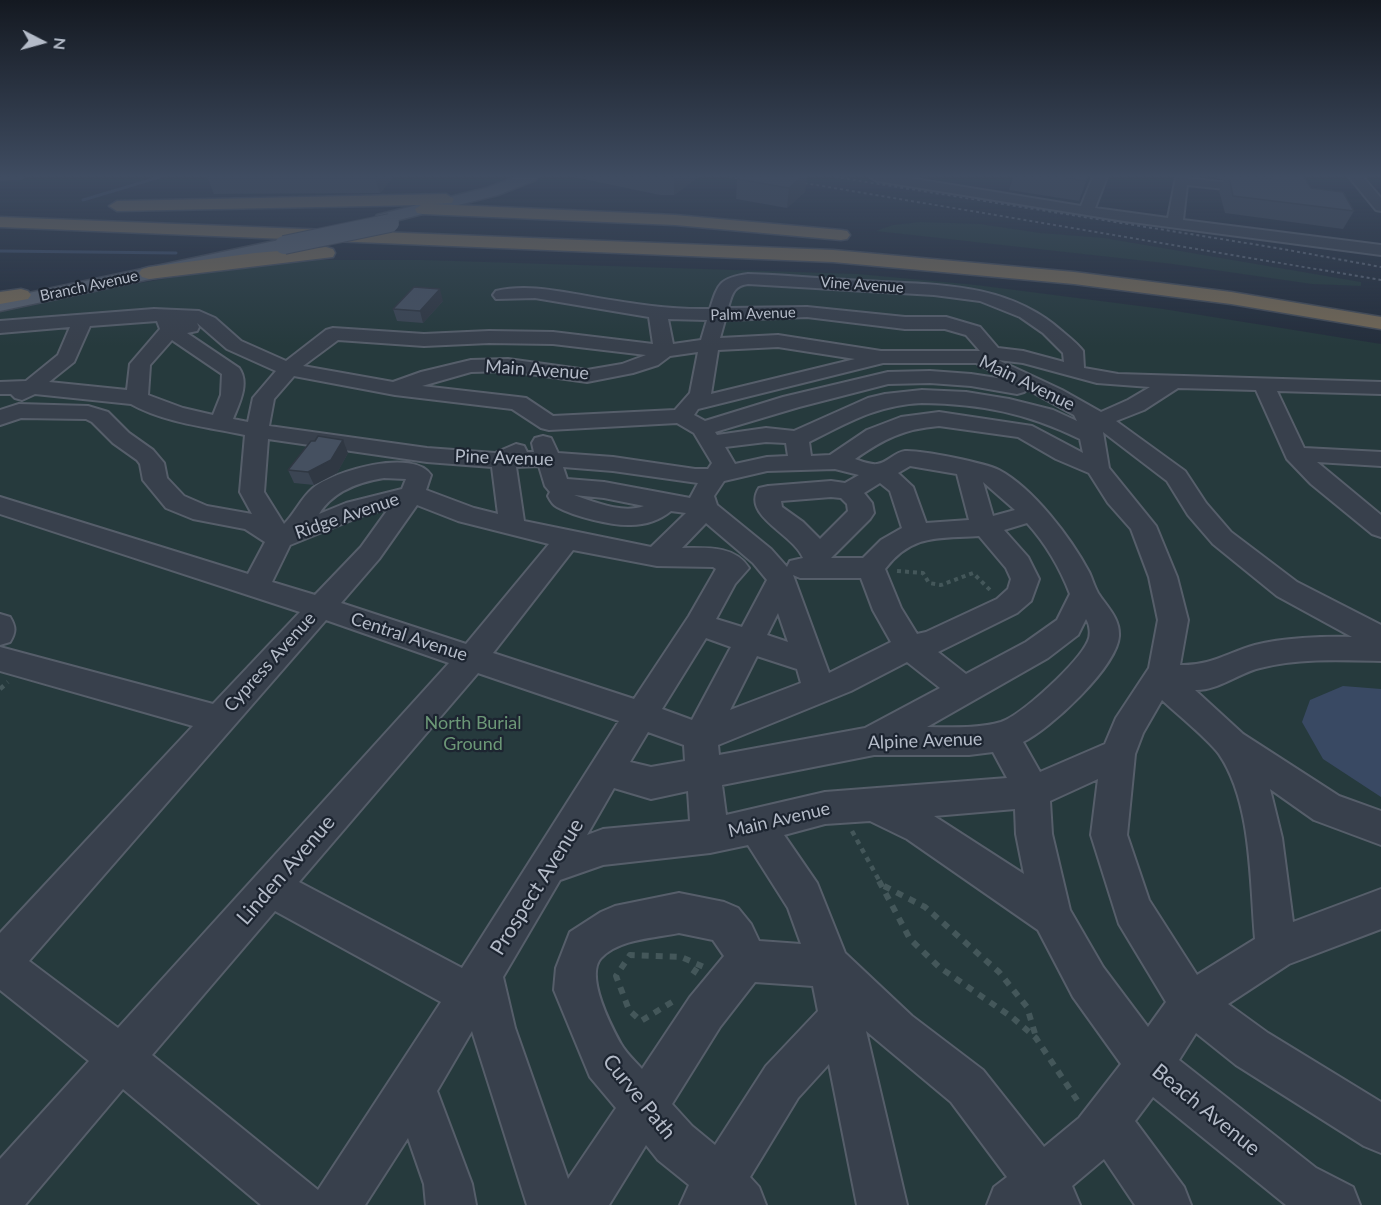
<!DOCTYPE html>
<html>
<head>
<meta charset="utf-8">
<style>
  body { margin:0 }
  #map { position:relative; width:1381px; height:1205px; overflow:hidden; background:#242e3c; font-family:Lato,sans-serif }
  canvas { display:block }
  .north { position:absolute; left:12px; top:12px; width:60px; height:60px; -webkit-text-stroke:4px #1d2531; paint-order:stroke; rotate:96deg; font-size:16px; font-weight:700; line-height:24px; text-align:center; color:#b4bbc8 }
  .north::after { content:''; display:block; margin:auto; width:21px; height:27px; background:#b4bbc8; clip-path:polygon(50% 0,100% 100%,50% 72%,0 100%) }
</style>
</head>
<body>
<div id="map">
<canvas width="1381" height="1205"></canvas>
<div class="north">N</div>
</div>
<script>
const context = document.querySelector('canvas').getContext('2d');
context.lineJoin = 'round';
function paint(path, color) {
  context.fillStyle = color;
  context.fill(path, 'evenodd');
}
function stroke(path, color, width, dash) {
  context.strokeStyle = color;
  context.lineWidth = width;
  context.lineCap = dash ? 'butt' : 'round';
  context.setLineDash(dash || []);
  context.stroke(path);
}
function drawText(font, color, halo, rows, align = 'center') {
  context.font = font + ' Lato,sans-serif';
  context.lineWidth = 4.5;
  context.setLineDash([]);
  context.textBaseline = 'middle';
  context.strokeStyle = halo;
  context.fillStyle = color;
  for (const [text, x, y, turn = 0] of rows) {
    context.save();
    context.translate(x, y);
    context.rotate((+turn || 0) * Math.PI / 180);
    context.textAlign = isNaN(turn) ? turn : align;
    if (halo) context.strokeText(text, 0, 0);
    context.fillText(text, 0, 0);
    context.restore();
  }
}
paint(new Path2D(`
  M920,222L980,224L1040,233L1104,238L1361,282V286L1312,284L1173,264L876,231L893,225Z
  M306,260H423L858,274L976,285L1163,309L1381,344V1205H0V307L228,268Z`), '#263a3d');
paint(new Path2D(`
  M1343,686L1381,689V797L1323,759L1302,722L1310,700Z`), '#394963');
stroke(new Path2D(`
  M83,200L160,177
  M0,251L176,253`), '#394963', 3);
const minor = new Path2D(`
  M870,177H903L1081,206L1093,177H1107L1095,208L1168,218L1176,177L1258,186L1263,187L1265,190L1263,193L1187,185L1183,220L1381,245V255L1124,221L877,181Z
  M1349,177H1363L1381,198V211L1376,210Z
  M748,274C786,275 825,279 863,281C933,285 1007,281 1063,332C1070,338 1078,344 1083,351L1084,368L1118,374L1381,382V394L1277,391L1304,448L1381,452V466L1317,462L1381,515V537L1372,534L1311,484L1287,459L1256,390L1178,388L1144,410L1116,421L1185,471L1206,503L1231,532L1297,582L1381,625V661C1343,660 1297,658 1260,668C1239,673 1217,691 1195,690L1243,734L1339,796L1381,811V845L1314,820L1270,789L1282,838L1293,922L1381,889V929L1289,964L1228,1004L1268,1033L1381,1102V1153L1364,1146L1236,1065L1196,1033L1179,1060L1316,1168L1353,1187L1360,1205H1286L1153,1097L1135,1121L1184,1187L1191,1205H1135L1104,1159L1072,1186L1080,1205H987L994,1187L1007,1177L951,1102L866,1031L907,1205H857L829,1064L798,1098L750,1177L759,1187L766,1205H680L689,1185L658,1160L646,1145L609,1205H527L472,1031L437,1091L472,1184L476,1205H426L424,1184L408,1138L365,1205H261L123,1089L25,1205H0V1159L89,1061L0,990V933L193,726L0,671V647L213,704L300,612L0,514V497L248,574L265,542L245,529L193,519L166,508L143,480L140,464L137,460L113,443L92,422L86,419L21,418L0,425V410L19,404L88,406L108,412L129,433L153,450L164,463L167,478L184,496L207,506L252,514L240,492L245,435C208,427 165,423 131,404L35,394L22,400L15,398L11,394H0V382L26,381L58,355L70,327L0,333V321L154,309L199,311L215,318L241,341L286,361L326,330L333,328L424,334L489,331L553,332L653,344L649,317L535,298L496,299L493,295L496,291C526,284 557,291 587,296C628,303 668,310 710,309C718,283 720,278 748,274ZM748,284L934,295L980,301L1020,317L1043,333L1063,353L1064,362L1023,351L998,348L980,327L946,317H905L807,307L728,308C732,295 733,286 748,284ZM807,317L905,329H945L966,335L980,351H881L778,335L720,338L725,320ZM668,319L707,320L701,340L673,344ZM157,321L160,329L130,364L127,390L49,382L74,362L90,326ZM197,323L227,349L276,371L253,398L248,422L233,419C239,404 250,383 239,368L187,333L197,331L199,327ZM172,340L222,374L221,395L213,415L183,408L148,395L150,365ZM338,340L424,346L489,343L553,344L646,355L622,364L587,370L508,359L471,360L421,372L393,382L303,366ZM778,347L855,359L711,394L718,350ZM698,352L690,393L675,410L553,416L526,398L518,397L422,386L471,372L508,371L587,382L633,373L658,365L670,356ZM998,360L1023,363L1097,383L1150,387L1128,400L1101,412L1062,390ZM883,363H976L1010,380L971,374L930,371L888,372L783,397L705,421L694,415L698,409ZM294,376L395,395L512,409L541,428L549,430L677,423L694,433L712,463L708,469H695L613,457L558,453L551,438L543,436L535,438L532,443L534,452H527L524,446L516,444L495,453L427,448L269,426L274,399ZM930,383L971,386L1017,394L1024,392L1027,389L1074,415L1077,421L1053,410L1009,399L966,392L922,390L885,394L868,398L794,431L766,428L717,435L715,432L799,407L888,384ZM922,403C983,404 1026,413 1080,439L1083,453L1032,426L939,412L901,417L867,430L830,455L811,456L809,442C849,422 877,405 922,403ZM939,426L1018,437L1056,459L1089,473L1108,503L1131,529L1149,577L1158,620L1149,668L1116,718L1105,744L1040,772L1023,742C1049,730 1117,667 1119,636C1120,618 1107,607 1098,593C1094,586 1092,578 1089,572C1071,538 1033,488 999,470C985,463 922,450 905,451C895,452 887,463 877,464C870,465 861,461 855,459C884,439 903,429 939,426ZM1103,432L1167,481L1188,515L1213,544L1277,596L1352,637C1324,636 1281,638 1255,645C1227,653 1210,666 1180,665L1188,620L1177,577L1156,526L1109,468ZM268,439L427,462L492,467L498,514L474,508L426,490L431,475C413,448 334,471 313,488C301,498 295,513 284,524L264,492ZM766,442L786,443L788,456L767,457L735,464L725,447ZM539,466L545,486L550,492L548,496C550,500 553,505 557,507C573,516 612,526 631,525C645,525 660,520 671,511L686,513L651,547L524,521L516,467ZM910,466L957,474L969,520L926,523L913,487L898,473ZM563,467L613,471L698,483L690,498L604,482L567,479ZM835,469L859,475L845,483L831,481L768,486L759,488C741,516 794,534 803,558L790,561L787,567L771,549L717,505L714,496L724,481L767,471ZM384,478L406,479L402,489L346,503L319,514C333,491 359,482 384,478ZM983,482L1015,510L993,516ZM880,483L890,491L902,528L881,540L863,558H831L870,519L874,513L872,503L864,493ZM574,495L604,498L644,506C622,514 595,502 574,495ZM831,497L841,498L847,504L848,511L820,539L803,522L782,507L781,501ZM417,505L458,521L549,544L466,644L341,603L379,559ZM389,508L361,547L315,595L272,582L290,545L364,515ZM706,523L753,563L767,580L742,627L716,619L735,584L749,568C735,545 705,548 682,548ZM1027,523C1046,544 1060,568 1070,594L1057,620L1026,642L966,674L938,652L1017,613L1031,601L1039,579L1028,557L1004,530ZM979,536L1006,568L1011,579L1008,589L997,599L926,632L917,634L901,608L885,569C913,533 939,539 979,536ZM573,550L657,566L713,567L716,569L689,616L634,699L493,653ZM793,575L800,578H861L873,610L891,642L829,673ZM778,613L788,642L767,635ZM1086,619C1090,625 1091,635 1088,641C1079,662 1022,715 1001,722C977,729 951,727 927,727L1048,658L1078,635ZM326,620L449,663L118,1028L29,961ZM706,638L731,647L692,720L662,709ZM757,656L797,669L801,683L730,710ZM907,662L940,688L865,728L719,755L718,745L851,691ZM478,673L619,721L462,968L299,882ZM1162,700C1177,714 1208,739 1219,754C1252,802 1250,882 1255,939L1197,975L1149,900L1127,835L1135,754L1143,733ZM648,732L684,745L685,761L651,767L630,762ZM993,752L1007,778L825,792L726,815L722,785L874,755H969ZM1098,779L1091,835L1119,924L1166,1002L1148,1027L1103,967L1070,910L1052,834L1050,801ZM614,788L651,799L688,791L690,821L603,829L587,835ZM1015,809L1016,834L1024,874L934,816ZM870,821L907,839L1038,930L1073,997L1121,1064L1079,1118L1044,1147L983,1070L912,1016L845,953L817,883L784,835L825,824ZM748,845L788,908L801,944L759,941L751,924L738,908L724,902L679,893L615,906L601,912L570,932L556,968L554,990L590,1077L616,1108L568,1179L515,1028L503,977L560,880L603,865L710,853ZM275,911L441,1002L318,1190L152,1055ZM679,933L713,940L724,956L690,997L642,1069C635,1061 626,1053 621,1044C611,1026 585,976 601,958C619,939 655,938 679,933ZM755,982L813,986L818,1011L766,1066L715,1145L692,1126L672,1104L720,1027Z
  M0,614L10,617C16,627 16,632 10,642L0,645Z`);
const major = new Path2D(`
  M516,177H538L536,180L498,195L383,224L377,223L374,219L377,215L486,188Z
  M284,239L291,241L293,245L291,249L0,311V299Z`);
const highway = new Path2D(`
  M446,194L454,199L452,203L432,204L675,215L841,230L847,231L850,235L847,239L841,240L675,225L423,214L417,213L415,209L421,205L117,211L109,206L117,201Z
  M0,217L833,250L1074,272L1231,292L1381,317V329L1231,304L1074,284L833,262L0,227Z
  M326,247L333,249L335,253L333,257L149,279L142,277L139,273L142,269L149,267L255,253Z
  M21,289L28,291L31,295L28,299L0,304V292Z`);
stroke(minor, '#565e6a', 4);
stroke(major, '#414955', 3);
stroke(highway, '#434b57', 3);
stroke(new Path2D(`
  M897,571L923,573L929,583L941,585L973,573L991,591`), '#44575a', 4, [4, 4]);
stroke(new Path2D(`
  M0,689L8,682
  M852,831L880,882`), '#44575a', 4.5, [5, 5]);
stroke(new Path2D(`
  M879,881L910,939L939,967L1013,1018L1036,1038L1079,1103
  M884,886L925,907L999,972L1027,1007L1036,1037
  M693,974L699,965
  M672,1002L641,1021L629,1010L616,976L630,955L681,957L704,967`), '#44575a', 6, [7, 7]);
paint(minor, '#38404c');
paint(major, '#565f6c');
paint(highway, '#726755');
stroke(new Path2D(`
  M729,177L753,181
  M769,177L1381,280
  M835,177L1277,248L1381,267`), '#5a6473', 2, [3, 3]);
const majorBridge = new Path2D(`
  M284,245L390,223`);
stroke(majorBridge, '#414955', 20, []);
stroke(majorBridge, '#565f6c', 18);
paint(new Path2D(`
  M0,177H26L22,180L0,181Z
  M573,177H699L674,195H660Z
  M739,177H807L805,192L787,208L736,199L737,179Z
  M1013,177H1088L1079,201L1009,190Z
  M1216,177H1304L1311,188L1354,211L1343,229L1225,213L1219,191L1224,180L1217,179Z
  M393,178L380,193L214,194L208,179Z
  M443,301L423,323L397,321L393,309Z
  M348,453L337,473L314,485L294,483L288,470Z`), '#3b4553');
paint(new Path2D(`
  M376,177H392L393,178L380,193L375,178Z
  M674,177H699L674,195Z
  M801,177H807L805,192L787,208L789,188Z
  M440,289L443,301L423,323L420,311Z
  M343,440L348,453L337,473L314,485L308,472Z`), '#303843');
const building = new Path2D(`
  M210,177H376L375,178L208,179Z
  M739,177H801L789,188L737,179Z
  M1062,177H1087L1086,181Z
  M1229,177L1272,178V177H1304L1311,188L1343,192L1354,211L1233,196Z
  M414,287L440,289L420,311L393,309Z
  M318,436L343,440L331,460L308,472L288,470L311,441H315Z`);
paint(building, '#455060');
stroke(building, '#303843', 1.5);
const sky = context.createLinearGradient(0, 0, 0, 346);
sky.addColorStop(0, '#141921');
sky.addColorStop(0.51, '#3f4c61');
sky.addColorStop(1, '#3f4c6100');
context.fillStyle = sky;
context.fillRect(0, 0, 1381, 346);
drawText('15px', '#b4bbc8', '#1d2531', [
  ["Vine Avenue",862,285,4],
  ["Branch Avenue",89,286,-12],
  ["Palm Avenue",753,314,-2]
]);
drawText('18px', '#b4bbc8', '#1d2531', [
  ["Main Avenue",537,370,4],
  ["Main Avenue",1027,383,26],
  ["Pine Avenue",504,458,2],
  ["Ridge Avenue",347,516,-19],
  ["Central Avenue",409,637,18],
  ["Cypress Avenue",270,662,-48],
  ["Alpine Avenue",925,741,-2],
  ["Main Avenue",779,820,-13]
]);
drawText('18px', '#6c9877', '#1d2531', [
  ["North Burial",473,723],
  ["Ground",473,744]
]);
drawText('21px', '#b4bbc8', '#1d2531', [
  ["Linden Avenue",286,870,-49],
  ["Prospect Avenue",537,887,-58],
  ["Curve Path",639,1097,51],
  ["Beach Avenue",1206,1110,39]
]);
</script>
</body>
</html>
